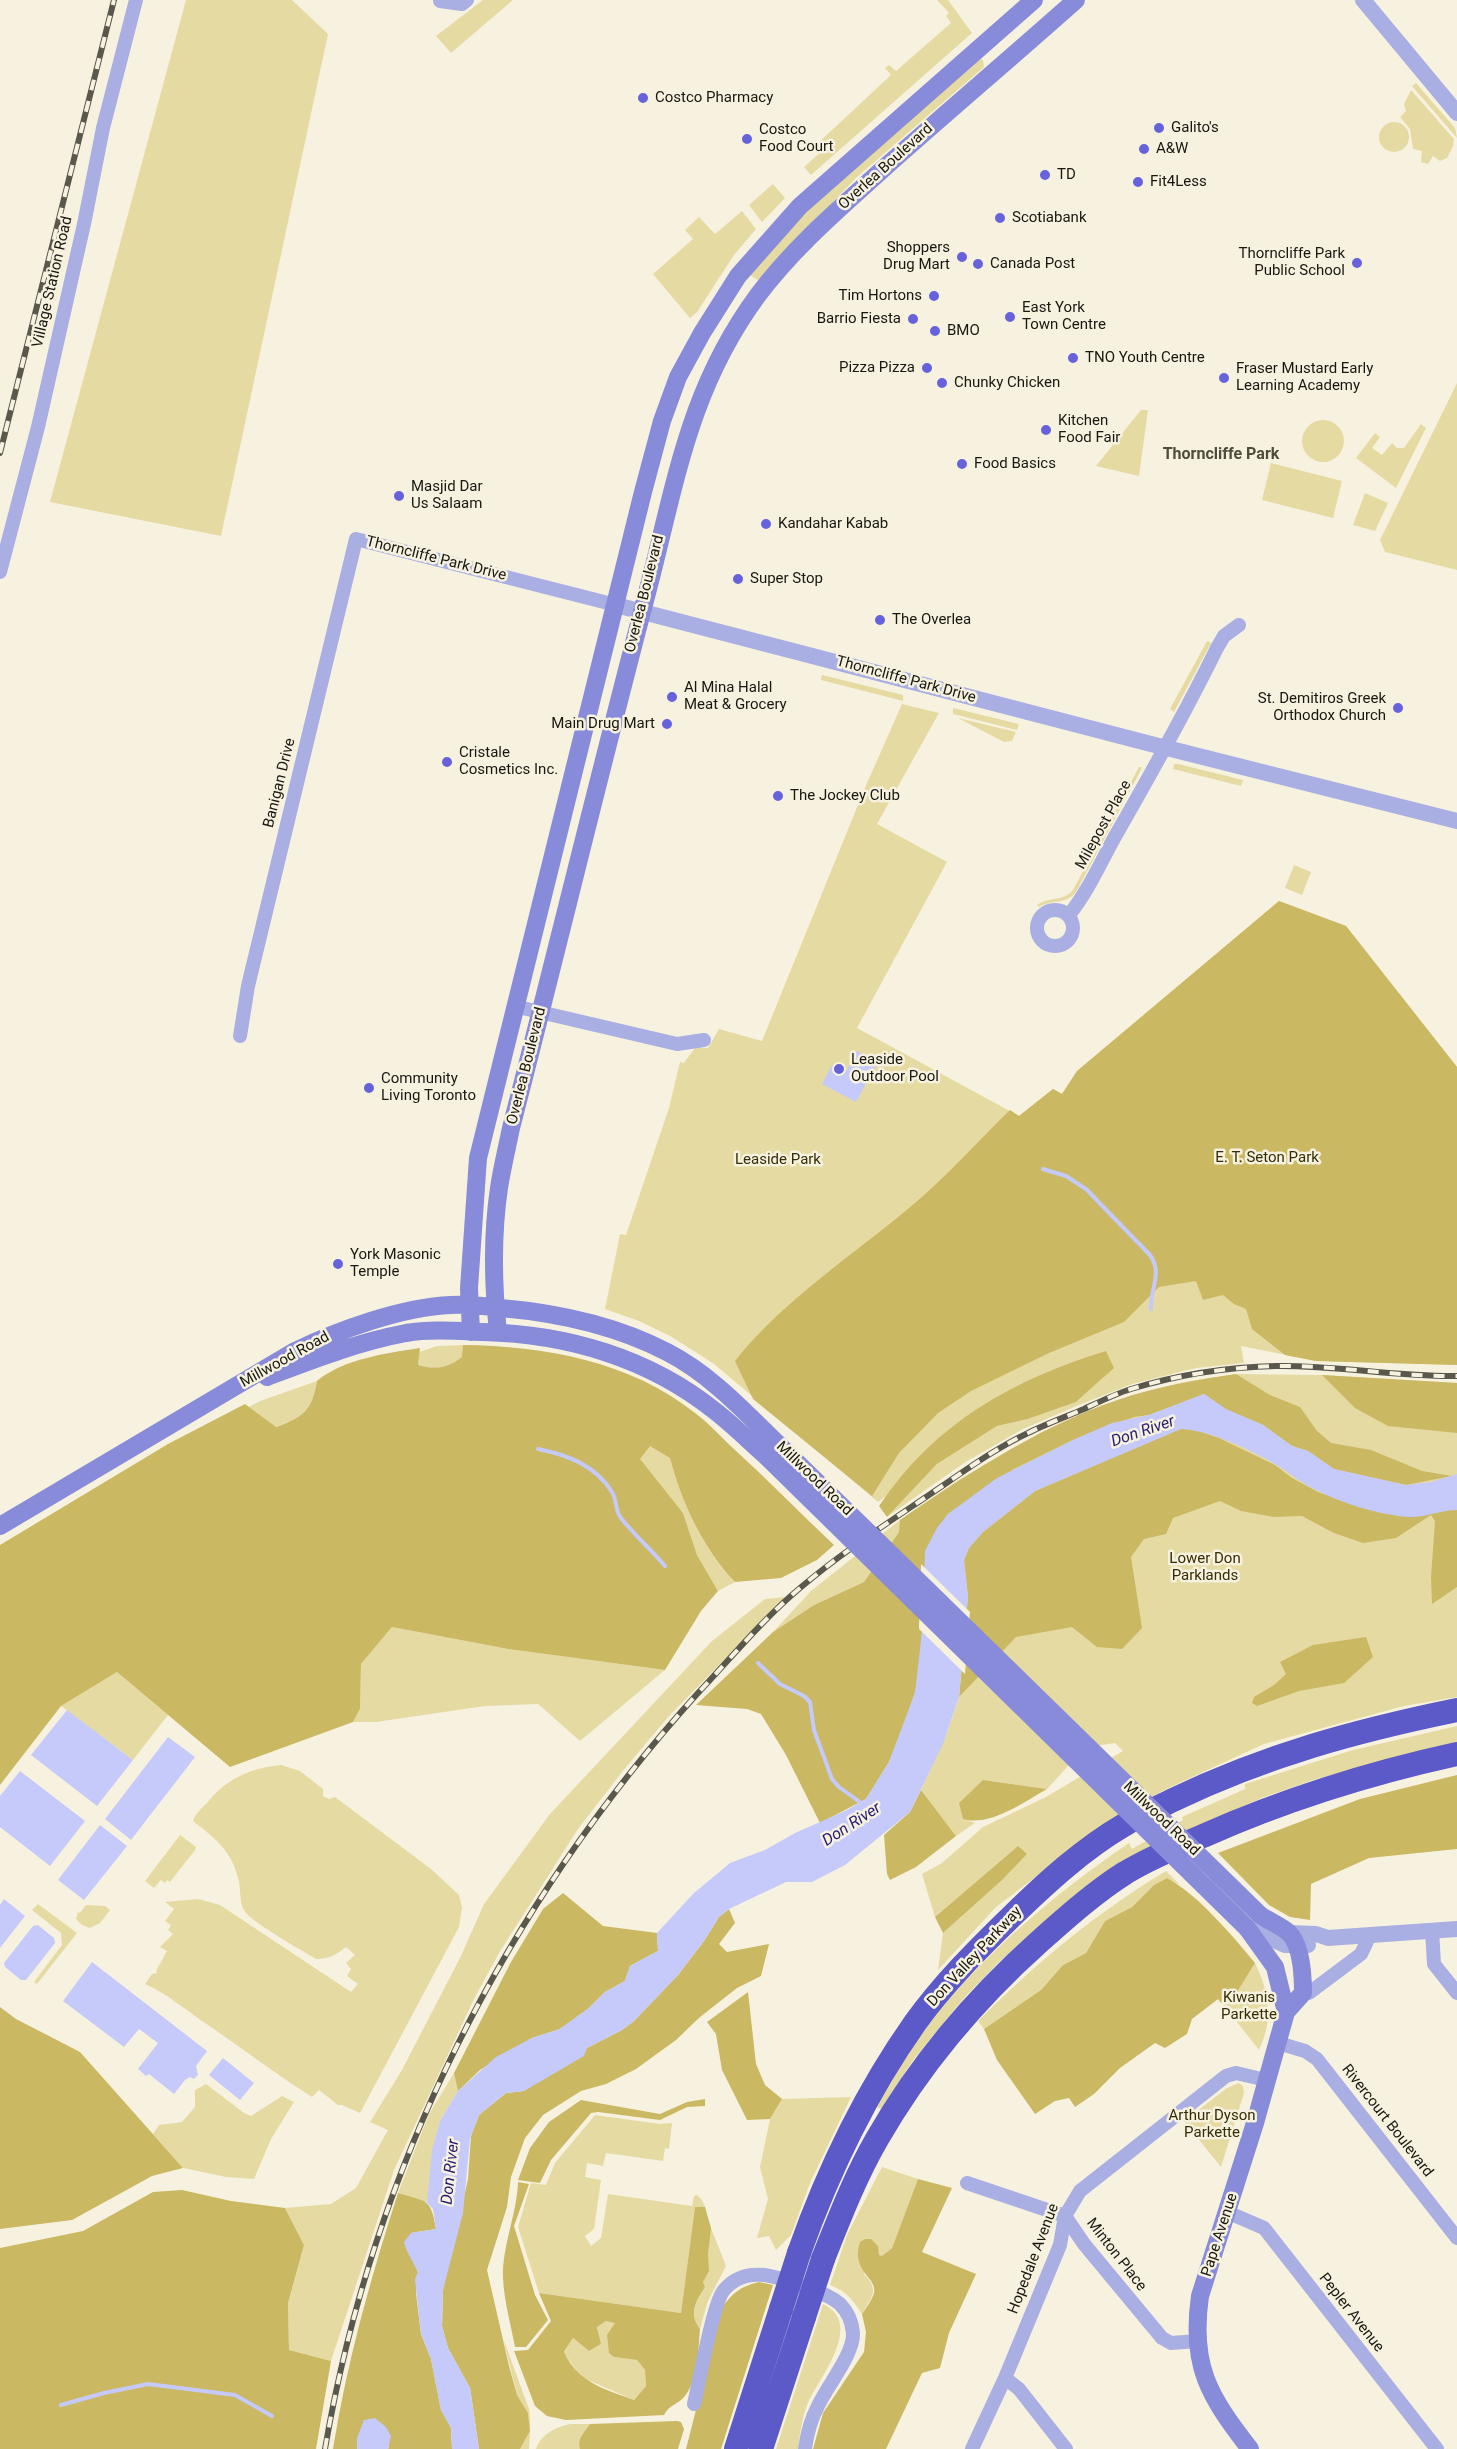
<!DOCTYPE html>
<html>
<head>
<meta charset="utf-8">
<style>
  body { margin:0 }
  canvas { display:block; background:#f6f2df }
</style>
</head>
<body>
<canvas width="1457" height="2449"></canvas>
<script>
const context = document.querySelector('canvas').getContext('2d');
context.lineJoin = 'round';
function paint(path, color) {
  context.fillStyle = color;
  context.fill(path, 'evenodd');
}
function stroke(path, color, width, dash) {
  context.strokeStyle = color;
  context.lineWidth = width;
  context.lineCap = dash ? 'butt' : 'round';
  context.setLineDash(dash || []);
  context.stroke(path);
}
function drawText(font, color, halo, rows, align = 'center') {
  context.font = font + ' Roboto,sans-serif';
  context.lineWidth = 5;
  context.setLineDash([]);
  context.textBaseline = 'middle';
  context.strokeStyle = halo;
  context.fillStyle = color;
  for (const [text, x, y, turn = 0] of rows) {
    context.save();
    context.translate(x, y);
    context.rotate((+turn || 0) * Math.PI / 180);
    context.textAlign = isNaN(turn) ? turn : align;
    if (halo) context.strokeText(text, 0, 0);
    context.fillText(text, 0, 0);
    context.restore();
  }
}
paint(new Path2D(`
  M186,0H292L328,34L221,536L50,502Z
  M483,0H513L451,53L436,36Z
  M937,0H948L972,33L811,175L804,167L822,151L817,144L891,75L885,68L889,65L896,71L951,23L946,16L949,13Z
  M980,59L983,60L984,67L857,177L758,280L751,276L750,273L783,231Z
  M1416,83L1455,128L1457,138L1412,86Z
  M1411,90L1454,139L1453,146L1447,158L1440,161L1433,156L1428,164L1421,162L1422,151L1413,149L1410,129L1400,117L1406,111L1404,104Z
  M1379 137a15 15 0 1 1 30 0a15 15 0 1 1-30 0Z
  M773,184L785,198L762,222L749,205Z
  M742,211L756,229L734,255L697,312L690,318L653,274L693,239L685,230L699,217L715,234Z
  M1457,383V570L1385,552L1380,540Z
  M1141,410H1148L1139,476L1096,466Z
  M1302 441a21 21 0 1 1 42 0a21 21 0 1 1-42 0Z
  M1421,424L1426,428L1396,488L1356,458L1375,433L1380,437L1372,448L1382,455L1392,443L1397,448H1404Z
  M1271,463L1342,481L1333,518L1262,500Z
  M1365,493L1388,503L1375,531L1353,525Z
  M1207,641L1211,643L1174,712L1170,709Z
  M822,675L903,695V701L821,680Z
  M902,704L939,713L877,824L947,862L857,1028L1019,1116L1053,1089L1062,1094L1077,1071L1279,901L1346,926L1457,1067V1365L1316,1361L1241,1346L1244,1363L1196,1368L1132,1384L1079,1405L1023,1429L964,1463L887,1517L937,1464L997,1426L1028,1419L1076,1402L1104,1377L1000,1420L939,1458L878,1502L714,1364L672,1337L639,1321L605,1309L620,1234L626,1235L669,1108L680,1062L684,1063L695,1048H708L719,1029L762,1041L864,790Z
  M953,708L1019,724L1017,730L953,714Z
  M958,718L1016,732L1012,741L1004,742Z
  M1174,764H1178L1243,780L1241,786L1173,769Z
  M1139,767H1142L1141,770L1076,892C1066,905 1052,899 1039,907L1037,905C1050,896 1063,902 1073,890Z
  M1294,865L1311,872L1302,895L1285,888Z
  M463,1345V1357C448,1368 435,1370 418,1365L419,1352L437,1346Z
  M1236,1374L1322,1375L1457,1383V1697L1404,1706L1264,1744L1164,1790L1112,1819L996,1907L938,1970L943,1933L1001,1881L1018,1846L935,1917L922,1874L942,1863L983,1827L1046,1797L1123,1751L1115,1743L1095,1746L1069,1765L1047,1789L983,1780L963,1819L975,1823L956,1836L921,1790L947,1733L959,1697L968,1686L899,1532L864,1582L814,1605L773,1632L811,1591L900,1520L960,1479L1034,1438L1081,1415L1132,1395L1184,1382Z
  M317,1381C312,1411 303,1417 275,1427L249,1407L260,1401Z
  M650,1445L670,1457C680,1500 704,1551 735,1582L718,1591L697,1555L683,1513L639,1459Z
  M786,1597L669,1716L622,1772L578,1829L499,1953L474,1999L394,2170L331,2361L289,2350L288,2303L304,2245L285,2208L331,2204L356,2188L388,2130L370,2122L402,2070L461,1956L484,1904L550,1814L712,1641L765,1599Z
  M392,1627L508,1649L665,1670L580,1741L538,1704L485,1706L376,1722H353L360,1709L361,1664Z
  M117,1672L168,1715L133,1760L61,1706Z
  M1457,1726V1744L1319,1778L1264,1797L1170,1839L1046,1921L999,1962L964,1998L914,2059L881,2109L877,2107C895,2076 912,2046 934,2018C989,1949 1056,1893 1129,1843L1132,1849L1183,1820L1182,1817L1245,1789V1784L1353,1750Z
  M281,1765L300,1771L323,1789V1796L329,1799L335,1797L431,1869L459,1895L462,1907L459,1927L360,2113L342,2105H338L319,2090L312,2097C276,2074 243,2049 208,2025C187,2011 169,1995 145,1984L152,1974L157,1973L156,1971L167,1951L160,1947L173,1934L168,1930L171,1925L165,1921L174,1909L165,1902L198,1899L220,1905L351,1992L358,1984L347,1976L351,1969L346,1963L355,1955L346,1947C336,1955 329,1959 316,1959C301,1950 255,1924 246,1913C239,1905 241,1892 239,1882C233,1852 216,1839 193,1821C195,1814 201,1809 207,1803C226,1779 250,1768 281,1765Z
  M180,1835L196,1847L195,1850L170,1882L167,1880L165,1883L161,1880L154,1888L145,1881Z
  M1166,1871L1180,1885L1167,1878L1154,1885L1132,1907L1105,1921L1086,1953L1063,1965L1041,1990L984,2029L978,2021C1037,1962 1095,1914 1166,1871Z
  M38,1904L77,1933L37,1984L34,1982L62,1945L61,1933L32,1910Z
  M86,1905L105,1906L110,1910L100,1923L90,1928L82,1925L76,1919L78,1912L80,1913Z
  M1255,1963C1269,1992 1274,2019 1259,2050L1222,2003L1237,1991Z
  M454,2073L458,2091L440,2121L427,2203L398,2193L429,2114Z
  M1239,2083L1243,2086L1244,2093L1221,2167L1184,2121L1227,2088Z
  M206,2084L244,2113L251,2116L282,2096L294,2102L271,2139L254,2179L226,2177L183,2168L153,2134L159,2125L182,2122L195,2107V2090Z
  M851,2097L810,2183L791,2235L776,2250L769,2236L757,2238L768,2199L760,2167L770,2119L782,2099Z
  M595,2115L660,2124L672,2123L669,2149L665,2148L663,2161L606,2153L603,2166L587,2163L585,2177L601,2180L594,2229L585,2236L591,2246L601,2238L608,2194L692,2206L694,2196L697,2195L702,2200L705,2207H695L681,2313L539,2293L518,2227L531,2183L546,2185L555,2163Z
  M882,2167L918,2179L892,2248L882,2256L878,2255V2246L864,2274C880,2291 872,2296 862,2314C853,2300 846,2291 830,2285L847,2235Z
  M711,2228L726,2266L708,2301L700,2329C688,2314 696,2301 705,2287L703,2282C713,2265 703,2244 711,2228Z
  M823,2304C865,2324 819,2378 808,2403C802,2417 800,2434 798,2449H776Z
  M606,2321L615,2322V2357L637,2360L645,2370L646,2386L634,2400L581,2377L564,2353L573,2338L589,2351L601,2344L597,2327Z
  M503,2338L529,2409C531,2422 530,2435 529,2449H520L530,2431L528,2413L517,2395Z
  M571,2424H590L582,2434L580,2449H536C542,2433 556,2427 571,2424Z`), '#e6daa3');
paint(new Path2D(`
  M1279,901L1346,926L1457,1067V1365L1316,1361L1285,1355L1252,1329L1246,1309L1234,1304L1223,1295L1203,1300L1196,1281L1159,1287L1124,1322L1049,1353L971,1391L938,1413L899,1453L872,1496L753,1399L735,1361C784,1299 855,1254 915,1203C948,1175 978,1141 1010,1110L1019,1116L1053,1089L1062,1094L1077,1071Z
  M463,1345C544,1346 630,1361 695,1413C710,1424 722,1438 735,1450C769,1481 801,1514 834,1545L817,1560L781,1578L735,1582C703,1549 681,1501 670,1458L650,1446L640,1459L683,1513L697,1555L718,1591L701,1611L665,1670L508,1649L392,1627L361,1664L360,1709L353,1722L230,1767L117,1672L61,1706L0,1785V1545L168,1444L245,1404L276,1427C303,1417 312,1411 317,1381C343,1359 387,1353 420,1348L418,1365C435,1370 448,1368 462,1357Z
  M1106,1351L1114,1368L1076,1402L1028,1419L997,1426L937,1464L887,1517L879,1506C935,1423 1012,1380 1106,1351Z
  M1236,1374L1270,1395L1300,1407L1317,1431L1331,1443L1371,1450L1422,1471L1452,1476L1406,1485L1334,1469L1308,1451L1292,1446L1263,1425L1225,1409L1204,1394L1149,1415L1134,1417L1073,1440L1014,1469L948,1514L933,1536L919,1674L915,1693L904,1724L889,1762L866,1799L820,1823L786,1755L761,1714L747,1709L696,1705L773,1632L814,1605L864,1582L899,1532L900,1520C972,1471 1049,1420 1133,1395C1167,1385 1201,1379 1236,1374Z
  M1322,1375L1457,1383V1433L1388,1426L1355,1408Z
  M1180,1429H1193L1219,1438L1275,1465L1292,1478L1320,1493L1341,1499L1457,1510V1587L1432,1604L1431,1577L1435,1521L1431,1515L1396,1538L1363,1543L1334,1533L1302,1516L1274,1517L1241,1511L1220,1501L1173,1518L1166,1534L1144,1539L1131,1557L1142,1628L1122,1649L1097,1647L1072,1627L1016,1637L959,1697L968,1597L964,1560L969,1548L983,1532L1035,1491Z
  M1366,1637L1373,1657L1344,1683L1299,1691L1257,1706L1252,1703L1254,1697L1274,1685L1286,1674L1280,1662L1313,1645Z
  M1457,1775V1849L1369,1858L1311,1884L1310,1920L1290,1917L1269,1905L1218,1853L1360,1799Z
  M983,1780L1047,1789C1024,1802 990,1827 963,1819L959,1803Z
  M921,1790L956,1836L916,1867L890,1880L887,1874L884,1835L910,1812Z
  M1018,1846L1027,1854L1001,1881L943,1933L935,1917Z
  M1167,1878C1197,1894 1233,1936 1255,1963L1237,1992L1221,2003L1218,1999L1192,2019L1187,2034L1165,2048L1155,2043L1120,2068L1094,2094L1075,2107L1069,2098L1055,2101L1035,2114L997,2060L984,2029L1041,1990L1063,1965L1086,1953L1105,1921L1132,1907L1154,1885Z
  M563,1893L603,1926L657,1933L658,1951L630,1966L625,1981L605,1992L589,2008L560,2029L532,2038L480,2070L458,2091L454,2073L511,1962L543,1909Z
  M729,1909L735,1923L719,1944L727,1952L769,1944L761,1976L737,1988L700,2017L676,2040L636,2069L606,2084L581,2091L543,2115L525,2138L511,2177L507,2207L487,2270L509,2366L517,2395L528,2413L530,2431L520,2449H479L470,2388L448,2348L442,2326L443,2290L468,2179L471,2136L479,2115L506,2093L524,2091L587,2048L622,2030L634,2021L678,1975L704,1941L719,1917Z
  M748,1992L756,2064L765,2085L782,2099L770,2119L747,2120L722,2070L716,2034L707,2022Z
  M0,2007L16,2019L80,2052L183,2168L152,2176L72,2220L0,2229Z
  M705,2099V2106L687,2107L660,2120L598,2112L591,2113L551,2160L540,2183L518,2180L530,2148L549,2122L581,2100L660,2114L687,2102Z
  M918,2179L952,2188L922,2252L976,2274L949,2333L940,2368L922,2373L886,2449H813L823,2413L864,2352L866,2332L862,2314C866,2308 872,2300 874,2293C878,2278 850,2271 860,2242L865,2239H871L878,2246L879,2255L882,2256L892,2248Z
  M518,2182L529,2184L514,2226L535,2295L548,2320L526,2347H515C511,2325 504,2301 503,2278C502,2246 517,2214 518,2182Z
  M182,2190L231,2201L285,2208L304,2245L288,2303L289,2350L331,2361L316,2449H0V2248L83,2231L153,2192Z
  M398,2193C426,2202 431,2197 436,2229L411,2233L412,2259L418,2272L416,2293L421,2334L431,2359L441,2410L451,2428L452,2449H388L389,2446L357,2438V2449H333C347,2361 371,2277 398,2193Z
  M695,2207H705L711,2228L708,2254L709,2271L703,2282L705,2287C696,2301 688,2313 700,2329C698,2350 699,2380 684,2397C677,2405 669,2405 664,2415L566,2420L547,2416L535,2406L514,2351L528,2350L551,2321L539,2293L681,2313ZM606,2321L615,2323L607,2335L609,2353L614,2357L637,2360L645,2370L646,2386L634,2400C605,2389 578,2383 564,2352L573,2338L589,2351L601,2344L597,2327Z
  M759,2282L773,2285L721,2449H686L722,2308C732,2293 741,2286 759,2282Z
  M677,2421L681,2422L684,2429L678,2449H580C577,2439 584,2432 590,2424Z`), '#cbb862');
paint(new Path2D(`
  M857,1051L878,1062L856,1102L822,1084L832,1065L846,1072Z
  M1204,1394L1226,1409L1263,1425L1292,1446L1308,1451L1334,1469L1406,1485L1431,1482L1457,1474V1510C1442,1510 1427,1517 1411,1517C1383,1516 1344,1504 1318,1491C1302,1484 1290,1473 1275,1464C1251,1450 1209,1430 1181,1429L1035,1491L983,1532L969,1548L964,1560L968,1597L959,1697L943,1744L910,1812L845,1865L812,1882H786L729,1909L719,1917L704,1941L678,1975L634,2021L622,2030L587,2048L584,2056L524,2091L506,2093L479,2115L470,2139L463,2213L443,2290L442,2326L448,2348L470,2388L479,2449H452L451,2428L441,2410L431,2359L421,2334L415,2279L418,2272C413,2261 407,2254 404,2242L411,2233L436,2229L433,2209L427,2203L432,2150L440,2121L458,2091L496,2057L532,2038L560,2029L589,2008L605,1992L625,1981L630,1966L658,1951L657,1933L694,1893L730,1863L765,1850L795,1833L845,1811L866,1799L889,1762L915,1693L922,1631L925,1551L937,1528L948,1514L997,1478L1073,1440L1112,1423L1149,1415Z
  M67,1710L133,1760L97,1806L31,1755Z
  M168,1737L195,1757L131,1840L105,1819Z
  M20,1771L85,1821L50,1866L0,1827V1796Z
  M100,1825L127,1846L84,1900L58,1880Z
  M4,1899L25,1916L0,1948V1905Z
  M38,1925L54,1938L55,1943L26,1980H21L5,1967L4,1963L33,1926Z
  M92,1962L207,2051L196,2066L198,2075L194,2079L190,2077L185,2080L174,2094L149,2074L146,2076L138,2069L158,2043L139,2029L124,2047L63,2001Z
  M223,2058L254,2083L240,2100L209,2075Z
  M375,2418L386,2427L391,2436L388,2449H357V2438L364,2420Z`), '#c5cafa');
paint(new Path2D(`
  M921,1564L970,1612L965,1674L919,1629Z`), '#f6f2df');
stroke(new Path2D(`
  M1043,1169L1066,1176L1086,1189L1150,1255C1163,1273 1150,1289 1151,1309
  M538,1449C568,1455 595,1465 612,1492C617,1500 615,1511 621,1518C634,1535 651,1549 665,1566
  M758,1663L780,1684L804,1696L810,1702L814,1730L832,1779L839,1787L864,1805
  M61,2405L104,2393L148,2384L235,2395L272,2416`), '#c5cafa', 4);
stroke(new Path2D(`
  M440,1L462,4L467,0
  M0,572L38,427L84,224L103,128L136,0
  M1037 928a18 18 0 1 1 36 0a18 18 0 1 1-36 0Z
  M1069,915C1089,890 1101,861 1117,833C1152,772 1186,711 1217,648L1224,636L1239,625
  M514,1006L677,1044L704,1040
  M240,1036L248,986L356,539L616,605
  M1432,1930L1434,1964L1457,1993
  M1303,1993H1309L1361,1954L1370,1935
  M1278,2043L1305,2051L1317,2059L1457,2238
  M967,2183L1065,2216L1084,2244L1162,2338L1171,2343L1198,2341
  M1227,2212L1264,2228L1437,2449
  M1005,2378L1019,2389L1066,2449
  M694,2404C699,2384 713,2302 724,2290C747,2263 780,2278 808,2288C819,2292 831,2296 840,2304C847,2311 852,2322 853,2333C854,2354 827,2386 818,2406C811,2419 807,2434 805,2449
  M972,2449L1005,2378L1060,2245L1065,2216L1080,2191L1226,2076L1236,2073L1266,2080`), '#a9aee3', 14);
stroke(new Path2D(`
  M1363,0L1457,113
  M616,605L1151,744L1457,821
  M1247,1928L1285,1945H1308
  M1289,1933L1316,1934L1328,1938L1457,1929`), '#a9aee3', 16);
stroke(new Path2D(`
  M471,1332L469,1288L478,1158L643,492L662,421L678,377L702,333L738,276L800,206L1034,0
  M498,1332C493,1285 492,1235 499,1188C502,1168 507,1148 511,1128C557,950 600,771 647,593C676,483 688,390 758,295C794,247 839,209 883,169C947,112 1012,57 1076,0
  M267,1377C312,1360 358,1342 406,1333C431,1329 457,1331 483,1332C567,1334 649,1358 715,1411C733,1425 749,1441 766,1456
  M0,1526L295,1351C339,1330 402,1307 451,1305C467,1304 484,1306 501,1308C558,1313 615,1325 667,1352C710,1374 744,1411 778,1444
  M1260,1915C1269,1921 1281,1926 1289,1933C1302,1946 1303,1976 1303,1993L1286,2012
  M1247,1928L1275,1967L1286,2012L1255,2123L1200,2296C1190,2366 1209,2396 1250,2449`), '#878bd9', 18);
stroke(new Path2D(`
  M799,2253C828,2171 865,2094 915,2023C943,1984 978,1949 1012,1916C1047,1882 1083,1849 1124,1825C1140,1815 1157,1808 1173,1800C1267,1755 1355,1731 1457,1710
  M823,2259C839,2219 855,2177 877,2139C920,2064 975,1999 1040,1941C1067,1917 1095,1892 1125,1873C1150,1858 1176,1847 1203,1836C1284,1800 1370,1773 1457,1754
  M736,2449L781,2309
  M761,2449L804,2317`), '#5c59c9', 24);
const rail = new Path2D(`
  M0,453L114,0
  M325,2449C373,2167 506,1905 698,1693C731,1658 763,1619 800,1588C840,1554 883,1526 926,1497C959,1475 992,1450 1028,1433C1046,1424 1065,1417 1084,1409C1099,1402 1115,1394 1131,1389C1177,1375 1229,1367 1276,1366C1336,1365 1397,1377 1457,1376`);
stroke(rail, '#5a584d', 6);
stroke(rail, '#f6f2df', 4, [11]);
stroke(new Path2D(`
  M778,1444L1260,1915
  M766,1456L1247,1928`), '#878bd9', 18);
stroke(new Path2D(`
  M781,2309L799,2253
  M804,2317L823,2259`), '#5c59c9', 24);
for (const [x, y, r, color] of [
  [643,98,6,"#6662db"],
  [1159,128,6,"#6662db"],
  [747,139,6,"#6662db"],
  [1144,149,6,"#6662db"],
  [1045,175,6,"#6662db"],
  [1138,182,6,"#6662db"],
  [1000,218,6,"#6662db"],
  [962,257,6,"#6662db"],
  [1357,263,6,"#6662db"],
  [978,264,6,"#6662db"],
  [934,296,6,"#6662db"],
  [1010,317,6,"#6662db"],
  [913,319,6,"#6662db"],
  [935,331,6,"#6662db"],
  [1073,358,6,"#6662db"],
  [927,368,6,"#6662db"],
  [1224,378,6,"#6662db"],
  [942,383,6,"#6662db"],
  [1046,430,6,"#6662db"],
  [962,464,6,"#6662db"],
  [399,496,6,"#6662db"],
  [766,524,6,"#6662db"],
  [738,579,6,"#6662db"],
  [880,620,6,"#6662db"],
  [672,697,6,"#6662db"],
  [1398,708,6,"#6662db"],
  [667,724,6,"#6662db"],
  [447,762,6,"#6662db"],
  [778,796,6,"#6662db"],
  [839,1069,6,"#6662db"],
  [369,1088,6,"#6662db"],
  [338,1264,6,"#6662db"]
]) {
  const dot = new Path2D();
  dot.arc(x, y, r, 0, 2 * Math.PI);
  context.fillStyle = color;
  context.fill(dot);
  stroke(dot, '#f6f2df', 2);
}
drawText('15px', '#181710', '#f6f2df', [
  ["Costco Pharmacy",655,98],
  ["Galito's",1171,128],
  ["Costco",759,130],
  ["Food Court",759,147],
  ["A&W",1156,149],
  ["TD",1057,175],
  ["Fit4Less",1150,182],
  ["Scotiabank",1012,218],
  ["Shoppers",950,248,"right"],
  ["Drug Mart",950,265,"right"],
  ["Thorncliffe Park",1345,254,"right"],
  ["Public School",1345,271,"right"],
  ["Canada Post",990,264],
  ["Tim Hortons",922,296,"right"],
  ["East York",1022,308],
  ["Town Centre",1022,325],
  ["Barrio Fiesta",901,319,"right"],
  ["BMO",947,331],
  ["TNO Youth Centre",1085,358],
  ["Pizza Pizza",915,368,"right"],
  ["Fraser Mustard Early",1236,369],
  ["Learning Academy",1236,386],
  ["Chunky Chicken",954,383],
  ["Kitchen",1058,421],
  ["Food Fair",1058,438],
  ["Food Basics",974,464],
  ["Masjid Dar",411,487],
  ["Us Salaam",411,504],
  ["Kandahar Kabab",778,524],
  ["Super Stop",750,579],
  ["The Overlea",892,620],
  ["Al Mina Halal",684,688],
  ["Meat & Grocery",684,705],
  ["St. Demitiros Greek",1386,699,"right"],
  ["Orthodox Church",1386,716,"right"],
  ["Main Drug Mart",655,724,"right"],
  ["Cristale",459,753],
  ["Cosmetics Inc.",459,770],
  ["The Jockey Club",790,796],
  ["Leaside",851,1060],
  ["Outdoor Pool",851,1077],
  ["Community",381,1079],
  ["Living Toronto",381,1096],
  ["York Masonic",350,1255],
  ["Temple",350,1272]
], 'left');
drawText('15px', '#181710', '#f6f2df', [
  ["Overlea Boulevard",886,167,-42],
  ["Village Station Road",53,282,-77],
  ["Thorncliffe Park Drive",436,559,14],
  ["Overlea Boulevard",645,594,-76],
  ["Thorncliffe Park Drive",906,680,15],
  ["Banigan Drive",280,783,-76],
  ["Milepost Place",1104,825,-61],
  ["Overlea Boulevard",527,1066,-76],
  ["Millwood Road",285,1360,-29],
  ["Millwood Road",814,1479,44],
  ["Millwood Road",1161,1819,44],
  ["Don Valley Parkway",975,1957,-47],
  ["Rivercourt Boulevard",1387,2121,52],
  ["Pape Avenue",1220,2235,-72],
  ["Minton Place",1116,2255,52],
  ["Hopedale Avenue",1034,2259,-69],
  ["Pepler Avenue",1351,2313,52]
]);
drawText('15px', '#352d06', '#f6f2df', [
  ["E. T. Seton Park",1267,1158],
  ["Leaside Park",778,1160],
  ["Lower Don",1205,1559],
  ["Parklands",1205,1576],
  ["Kiwanis",1249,1998],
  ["Parkette",1249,2015],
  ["Arthur Dyson",1212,2116],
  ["Parkette",1212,2133]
]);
drawText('bold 16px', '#4f4c3c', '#f6f2df', [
  ["Thorncliffe Park",1221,455]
]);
drawText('italic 16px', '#271b71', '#f6f2df', [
  ["Don River",1143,1432,-19],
  ["Don River",852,1825,-33],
  ["Don River",451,2172,-84]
]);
</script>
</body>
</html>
